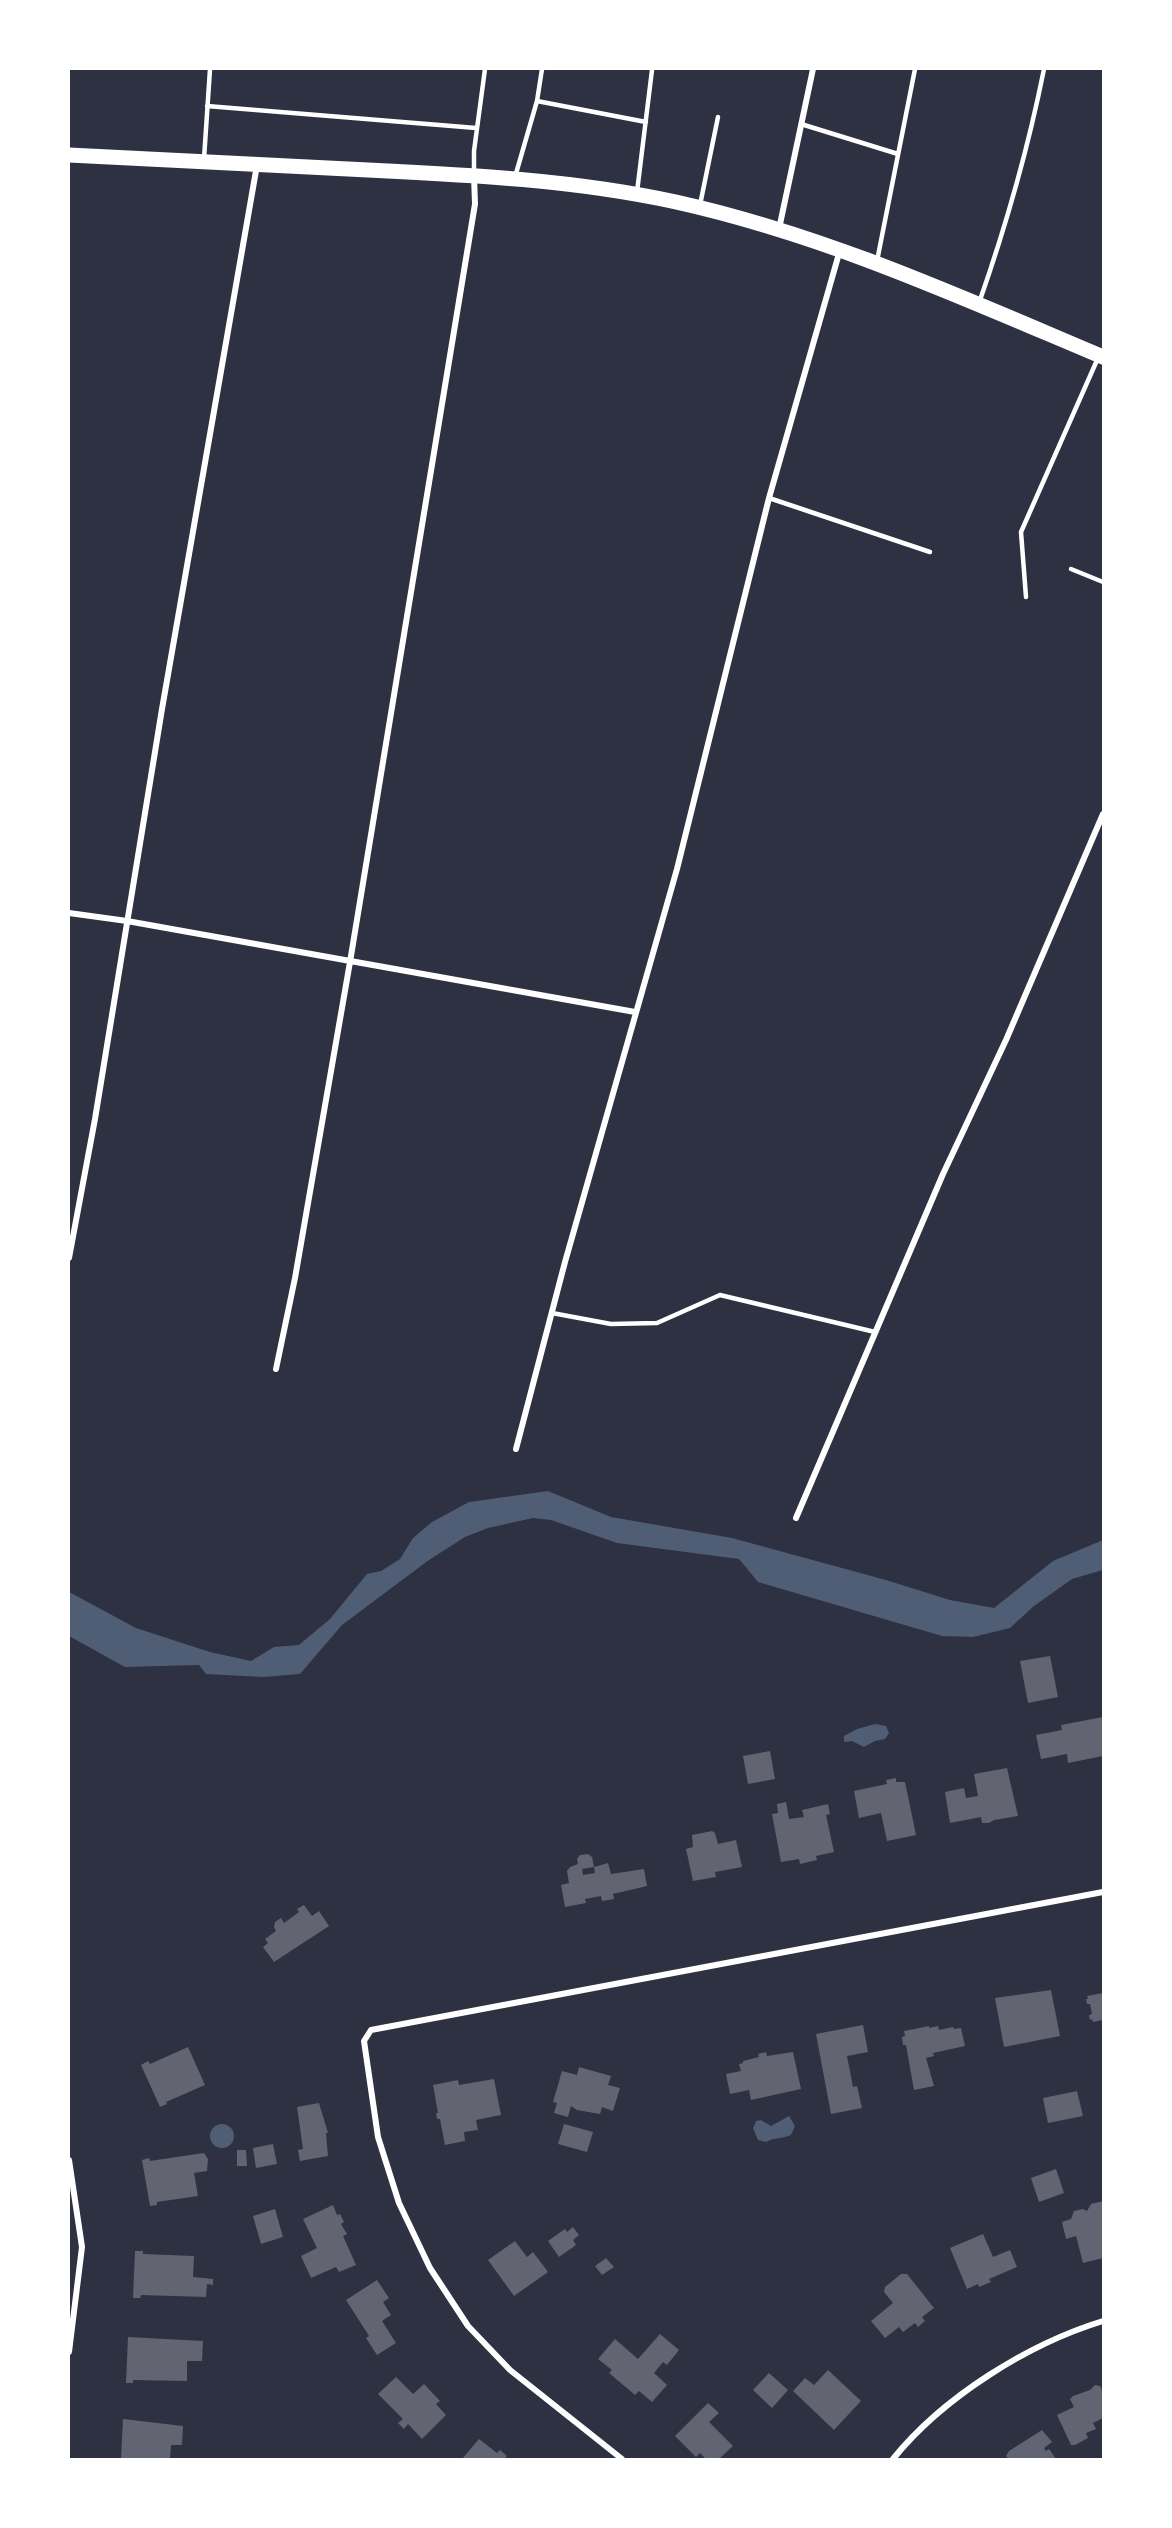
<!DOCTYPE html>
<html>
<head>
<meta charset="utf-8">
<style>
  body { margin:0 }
  #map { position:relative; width:1172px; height:2528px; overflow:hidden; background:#2d3142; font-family:Commissioner,sans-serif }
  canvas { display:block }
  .frame { position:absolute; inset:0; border:70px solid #fff; pointer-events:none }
</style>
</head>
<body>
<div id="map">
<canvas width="1172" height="2528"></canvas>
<div class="frame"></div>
</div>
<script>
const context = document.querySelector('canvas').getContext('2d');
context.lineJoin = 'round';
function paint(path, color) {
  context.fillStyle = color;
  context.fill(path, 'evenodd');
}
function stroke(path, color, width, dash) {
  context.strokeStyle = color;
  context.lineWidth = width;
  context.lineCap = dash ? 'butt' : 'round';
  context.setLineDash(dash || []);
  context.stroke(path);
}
paint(new Path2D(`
  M548,1491L611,1517L732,1538L886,1580L950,1600L994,1608L1053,1561L1103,1540V1570L1072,1579L1034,1606L1010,1628L973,1637L942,1636L758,1582L739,1559L617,1543L551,1520L533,1518L488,1528L465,1537L429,1560L342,1625L300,1674L263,1677L206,1674L199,1665L125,1667L69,1636V1592L136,1628L210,1652L251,1661L274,1647L299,1645L330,1619L367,1574L381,1571L400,1559L413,1538L432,1522L469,1502Z
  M875,1724L886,1726L889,1733L885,1739L875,1741L864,1747L852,1741L844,1742V1736L857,1729Z
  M789,2116L795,2126L791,2135C782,2139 775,2137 766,2142L758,2140L753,2128L756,2121L761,2120L771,2126Z
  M210 2136a12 12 0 1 1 24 0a12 12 0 1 1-24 0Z`), '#4f5d75');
paint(new Path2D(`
  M1050,1656L1058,1697L1028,1703L1020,1661Z
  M1103,1717V1756L1068,1763L1067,1754L1041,1759L1036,1735L1062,1730L1061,1725Z
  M770,1751L775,1779L748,1784L743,1756Z
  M1007,1768L1018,1816L994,1820L989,1823H982L981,1817L950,1823L945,1792L964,1788L966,1798L978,1796L974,1774Z
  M896,1778V1782H905L916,1835L887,1841L881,1813L859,1818L854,1791L887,1784L886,1780Z
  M786,1802L789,1819L804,1817L802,1810L828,1804L830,1814L826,1815L834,1852L816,1856L817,1860L800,1864L799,1859L781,1862L772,1814L778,1813L777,1804Z
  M712,1831L715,1833L718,1844L736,1840L742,1867L715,1872L716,1877L693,1881L686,1849L693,1847L692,1835Z
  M588,1854L592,1857L594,1867L582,1869L583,1875L595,1873L594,1867L608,1863L611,1874L644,1869L647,1886L613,1894L614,1899L602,1901L601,1896L585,1899L586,1903L565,1907L561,1885L569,1883L567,1871L570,1867L578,1864L577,1859L580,1855Z
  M304,1905L312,1916L319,1911L329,1926L274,1962L263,1947L268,1943L265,1939L276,1931L274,1927L275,1922L281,1918L284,1923L299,1912L297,1909Z
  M1051,1990L1060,2036L1004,2047L995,1998Z
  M1103,1993V2020L1093,2022L1092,2019L1090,2020L1089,2015L1092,2014L1090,2004H1087L1086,1999H1088L1087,1996Z
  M863,2025L868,2052L847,2056L853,2087L857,2086L862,2108L831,2114L816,2034Z
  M929,2026V2028L938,2026L939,2030L953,2027L954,2029L961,2028L965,2046L933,2053L934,2056L926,2058L934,2086L914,2090L906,2045H903L902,2037L905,2036L904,2031Z
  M188,2047L205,2085L166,2102L167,2104L160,2107L141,2065L148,2061L150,2064Z
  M766,2052L767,2056L793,2052L801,2089L751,2100L749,2090L730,2094L726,2074L741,2071L739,2064L743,2063V2061L759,2057L758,2054Z
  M579,2067L611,2076L608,2085L620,2088L613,2111L602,2107L600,2114L577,2110L571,2106L568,2117L554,2113L557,2103L553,2102L562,2071L577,2075Z
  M494,2079L501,2115L476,2120L478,2130L464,2132L465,2141L445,2145L440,2119H437L436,2113H438L433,2085L458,2080L459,2085Z
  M1077,2091L1083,2116L1048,2123L1043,2098Z
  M319,2103L328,2133H326L328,2156L300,2161L298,2150L303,2149L297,2107Z
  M564,2124L593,2132L587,2152L558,2144Z
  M273,2144L277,2164L256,2168L253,2148Z
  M237,2150H246L247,2166H237Z
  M204,2153L208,2159L207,2171L194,2173L198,2196L157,2202V2205L150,2206L142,2160L149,2158L150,2161Z
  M1056,2169L1064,2193L1039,2202L1031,2178Z
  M1103,2201V2258L1083,2263L1076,2236L1066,2239L1062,2222L1071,2219L1074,2211L1083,2209L1087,2211L1091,2204Z
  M333,2205L337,2215L340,2214L344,2222L341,2224L347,2234L343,2236L356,2265L339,2272L336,2267L311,2278L301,2256L317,2248L303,2219Z
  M275,2209L283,2237L261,2244L253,2216Z
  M573,2227L579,2235L573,2240L576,2245L559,2257L548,2241L565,2229L567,2232Z
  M983,2234L993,2257L1010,2250L1017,2267L989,2279L991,2282L979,2287L978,2284L967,2289L950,2248Z
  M515,2241L527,2257L533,2252L548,2272L514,2296L488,2260Z
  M135,2251H143V2254L194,2256L193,2277L213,2279V2285L207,2284L206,2297L141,2295L140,2298H133Z
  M606,2258L614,2267L602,2275L595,2266Z
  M901,2274H907L934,2308L922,2317L925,2321L918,2327L915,2323L903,2332L899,2327L885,2338L871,2321L893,2303L884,2292L885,2287Z
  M377,2280L389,2298L383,2302L391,2315L382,2321L396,2343L377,2355L366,2338L369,2336L346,2300Z
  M660,2334L679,2350L667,2365L663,2362L654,2373L667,2385L652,2402L639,2391L635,2395L609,2373L612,2370L598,2359L615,2339L638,2359Z
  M128,2337L203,2341L202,2361H187V2381L133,2380V2383H126Z
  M828,2370L861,2401L834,2430L793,2391L805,2378L814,2385Z
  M769,2373L788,2390L772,2408L753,2390Z
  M396,2377L413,2394L424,2384L440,2401L436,2404L446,2415L422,2439L408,2424L404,2429L398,2423L403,2419L378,2394Z
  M1095,2385L1100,2386L1103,2392V2418L1093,2423L1096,2429L1086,2433L1088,2438L1075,2445H1071L1057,2415L1074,2407L1070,2399L1073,2396L1090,2390Z
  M708,2403L719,2413L709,2422L733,2446L719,2459H706L700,2453L696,2457L675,2436Z
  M123,2419L183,2426L182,2445H171L170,2459H121Z
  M1042,2430L1052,2442L1044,2448L1046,2451L1049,2449L1056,2459H1009L1006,2456L1009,2451Z
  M479,2439L497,2453L500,2450L507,2456L504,2459H462Z`), '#626471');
stroke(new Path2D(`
  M537,101L542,69
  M207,106L476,128
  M801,124L898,154
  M204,159L210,69
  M474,173V151L485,69
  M515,177L537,101L646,122
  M637,192L652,70
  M700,205L718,117
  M877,261L915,69
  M979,303C1006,226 1028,149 1044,69
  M769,498L930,552
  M1071,569L1103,582
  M1026,597L1021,532L1098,358
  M552,1313L611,1324L657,1323L720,1295L875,1332`), '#fff', 4.5);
stroke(new Path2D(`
  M779,229L813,69
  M69,913L127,921L635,1012
  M69,1258L95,1119L162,709L257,165
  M276,1369L295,1278L350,962L475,204L474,176
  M516,1449L565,1262L677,869L769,498L840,250
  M796,1518L943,1174L1006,1040L1103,814
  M69,2160L82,2247L69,2352
  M622,2459L510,2370L468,2326L430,2268L399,2203L378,2137L364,2041L371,2030L1103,1892
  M893,2459C943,2397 1028,2344 1103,2321`), '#fff', 6);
stroke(new Path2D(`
  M69,155C169,160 268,165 368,170C472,175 575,180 676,202C825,235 963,298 1103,357`), '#fff', 15);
</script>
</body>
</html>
